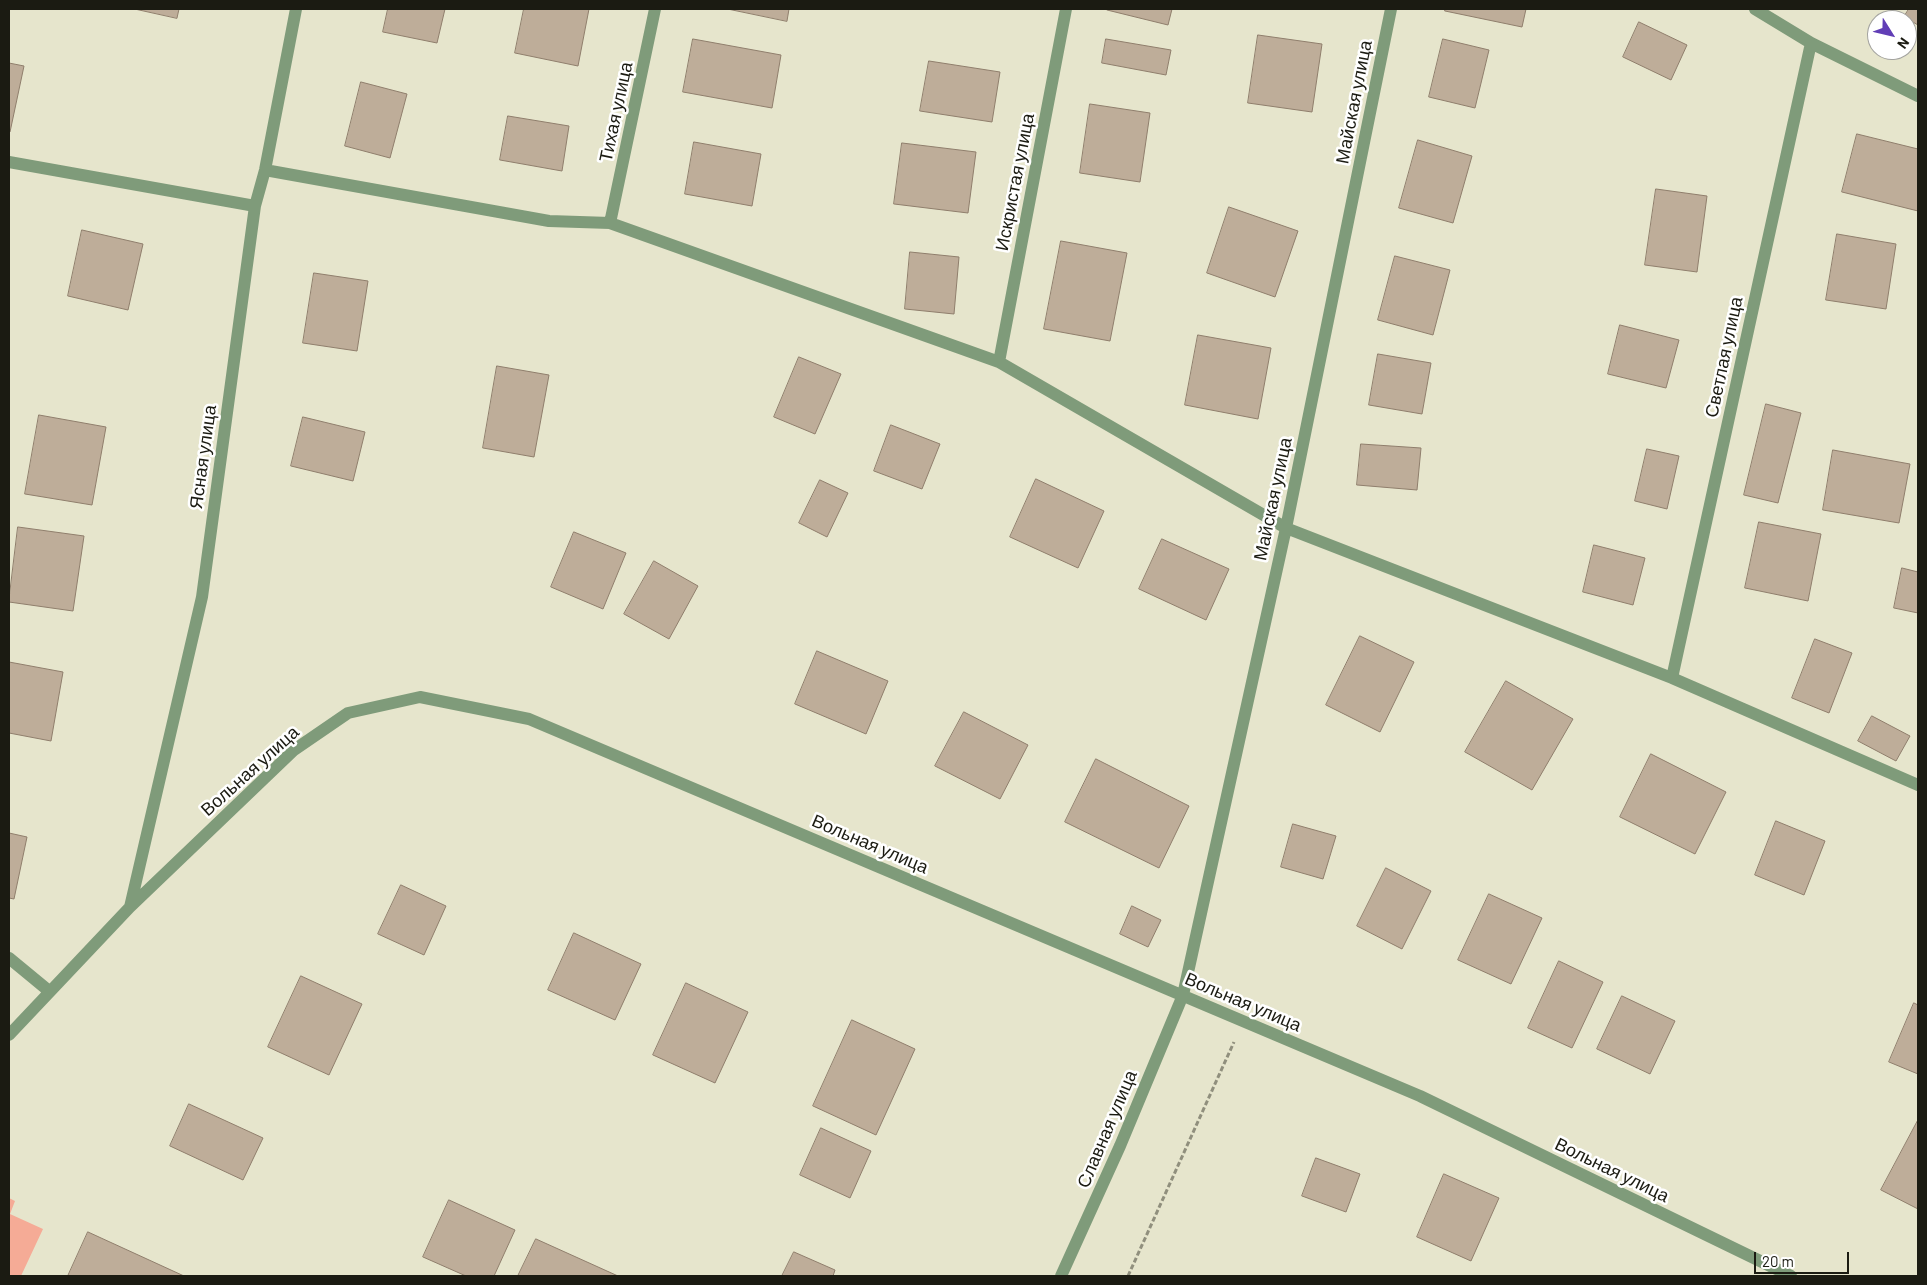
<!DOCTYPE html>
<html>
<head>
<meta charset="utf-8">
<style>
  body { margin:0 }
  #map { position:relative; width:1927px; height:1285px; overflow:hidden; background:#e6e5cc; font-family:Barlow,sans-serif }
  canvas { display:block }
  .frame { position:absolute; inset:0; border:10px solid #1b1b12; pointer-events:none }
  .north { position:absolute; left:1867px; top:10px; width:50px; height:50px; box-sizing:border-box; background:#fff; border:1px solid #a4a4a0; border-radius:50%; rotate:126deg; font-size:14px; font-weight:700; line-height:20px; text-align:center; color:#1b1b12 }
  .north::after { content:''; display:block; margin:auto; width:18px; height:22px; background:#613eb6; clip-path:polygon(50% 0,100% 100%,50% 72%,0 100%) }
  .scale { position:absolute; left:1754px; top:1252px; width:95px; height:22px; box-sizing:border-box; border:2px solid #1b1b12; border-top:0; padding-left:6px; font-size:15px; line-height:18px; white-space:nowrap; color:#1b1b12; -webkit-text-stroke:4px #fff; paint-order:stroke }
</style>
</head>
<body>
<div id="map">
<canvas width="1927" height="1285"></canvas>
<div class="frame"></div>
<div class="north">N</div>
<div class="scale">20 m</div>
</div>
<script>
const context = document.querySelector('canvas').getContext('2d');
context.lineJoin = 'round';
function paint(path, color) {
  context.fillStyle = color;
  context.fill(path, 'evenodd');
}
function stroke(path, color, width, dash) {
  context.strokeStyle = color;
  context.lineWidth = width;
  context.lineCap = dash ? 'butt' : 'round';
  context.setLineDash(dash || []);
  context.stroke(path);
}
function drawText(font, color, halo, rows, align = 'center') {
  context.font = font + ' Barlow,sans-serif';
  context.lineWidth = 5;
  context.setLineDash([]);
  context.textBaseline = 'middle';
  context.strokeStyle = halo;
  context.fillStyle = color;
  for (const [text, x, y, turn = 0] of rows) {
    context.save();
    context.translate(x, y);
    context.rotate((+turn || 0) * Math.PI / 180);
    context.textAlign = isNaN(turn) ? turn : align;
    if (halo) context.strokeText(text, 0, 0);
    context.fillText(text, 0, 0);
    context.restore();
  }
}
paint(new Path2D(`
  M9,1198L15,1201L10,1214L43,1229L21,1276H9Z`), '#f5ab96');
const building = new Path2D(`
  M135,9H179L177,18Z
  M388,9H445L437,43L383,32Z
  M524,9H589L578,66L515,53Z
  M728,9H789L787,21Z
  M1107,9H1172L1168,25L1107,10Z
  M1445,9H1526L1522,27L1445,11Z
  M1909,9H1918V25L1904,17Z
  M1639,22L1687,45L1671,80L1623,57Z
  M1258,35L1322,44L1312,112L1248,103Z
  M693,39L781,55L772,108L683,92Z
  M1106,39L1171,50L1166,75L1102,63Z
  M1443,39L1489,50L1475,108L1429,97Z
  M929,61L1000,72L992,122L920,111Z
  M9,63L24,66L10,132H9Z
  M361,82L407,94L390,158L345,146Z
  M1090,104L1150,113L1140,182L1080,173Z
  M508,116L569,126L562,171L500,160Z
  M1857,134L1918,149V211L1842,192Z
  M1418,140L1472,156L1453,223L1399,208Z
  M694,142L761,154L752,206L685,194Z
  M902,143L976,152L968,213L894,204Z
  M1656,189L1707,196L1697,272L1645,265Z
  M1229,207L1298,231L1275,297L1207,273Z
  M82,230L143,244L128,310L68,296Z
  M1837,234L1896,244L1886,309L1826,300Z
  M1061,241L1127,253L1110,341L1044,329Z
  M910,252L959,257L954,314L905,309Z
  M1395,256L1450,270L1433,335L1378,320Z
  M314,273L368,281L357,351L303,343Z
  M1620,325L1679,340L1666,388L1608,374Z
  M1198,335L1271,348L1258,419L1185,405Z
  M1378,354L1431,363L1422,414L1369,405Z
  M799,357L841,374L815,434L774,417Z
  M497,366L549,375L534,457L483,448Z
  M1766,404L1801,413L1778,503L1744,495Z
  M39,415L106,427L92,505L25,494Z
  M303,417L365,432L353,481L291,466Z
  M891,425L940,444L922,489L874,471Z
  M1361,444L1421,448L1417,490L1357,485Z
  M1647,449L1679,456L1667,509L1635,501Z
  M1833,450L1910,464L1899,523L1823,510Z
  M1036,479L1104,511L1078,568L1010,537Z
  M820,480L848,493L827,537L799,523Z
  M1759,522L1821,534L1808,601L1745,588Z
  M18,527L84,536L73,611L9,602Z
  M574,532L626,553L603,609L551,587Z
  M1162,539L1229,569L1206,620L1139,589Z
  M1594,545L1645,558L1633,605L1583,592Z
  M654,561L698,586L669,639L624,614Z
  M1902,568L1918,572V613L1894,608Z
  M1360,636L1414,662L1380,732L1326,705Z
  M1815,639L1852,653L1829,713L1792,698Z
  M817,651L888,681L866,734L795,704Z
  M9,662L63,672L51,741L9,733Z
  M1506,681L1573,719L1532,790L1465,752Z
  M964,712L1028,745L1000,799L935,766Z
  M1872,716L1910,736L1896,761L1858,741Z
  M1651,754L1726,792L1695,854L1620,817Z
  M1096,759L1189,806L1159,868L1065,822Z
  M1776,821L1825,841L1804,895L1755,875Z
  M1293,824L1336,836L1323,879L1281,867Z
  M9,833L27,837L14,899L9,898Z
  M1386,868L1431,891L1402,949L1357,926Z
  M401,885L446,906L424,955L378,934Z
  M1489,894L1542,918L1511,984L1458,960Z
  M1132,906L1161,920L1148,947L1120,934Z
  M574,933L641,964L615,1020L548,990Z
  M1559,961L1603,982L1572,1048L1528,1028Z
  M301,976L362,1004L329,1075L268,1047Z
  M686,983L748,1012L715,1083L653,1055Z
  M1622,996L1675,1021L1650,1074L1597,1049Z
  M1914,1003L1918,1005V1074L1889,1062Z
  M852,1020L915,1049L876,1135L813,1106Z
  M189,1104L263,1138L243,1180L170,1146Z
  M1918,1120V1209L1881,1190Z
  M821,1128L871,1151L850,1198L800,1175Z
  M1316,1158L1360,1174L1346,1212L1302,1196Z
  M1444,1174L1499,1198L1471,1261L1417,1237Z
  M449,1200L515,1230L494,1276H466L423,1257Z
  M88,1232L184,1276H68Z
  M536,1239L618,1276H518Z
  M794,1252L835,1270L833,1276H782Z`);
paint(building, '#bead99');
stroke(building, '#8f7e6c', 1);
stroke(new Path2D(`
  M1128,1276L1234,1042`), '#908f7d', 3, [5, 2.5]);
stroke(new Path2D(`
  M1755,9L1811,43L1918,96
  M9,162L255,206
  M265,170L549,221L610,223L999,362L1286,528L1672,678L1918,785
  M610,223L655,9
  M999,362L1066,9
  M1672,678L1811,43
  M130,907L202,597L255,206L265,170L296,9
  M9,958L49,991
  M9,1035L130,907L294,750L348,713L420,697L529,719L1420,1096L1791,1276
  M1061,1276L1120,1146L1183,995L1286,528L1391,9`), '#7f9b7a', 12);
drawText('18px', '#1b1b12', '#fff', [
  ["Майская улица",1354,102,-79],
  ["Тихая улица",616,112,-78],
  ["Искристая улица",1015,182,-79],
  ["Светлая улица",1724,357,-78],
  ["Ясная улица",203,457,-82],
  ["Майская улица",1273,499,-78],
  ["Вольная улица",250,771,-42],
  ["Вольная улица",870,844,23],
  ["Вольная улица",1243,1002,23],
  ["Славная улица",1107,1129,-67],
  ["Вольная улица",1612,1170,26]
]);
</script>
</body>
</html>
